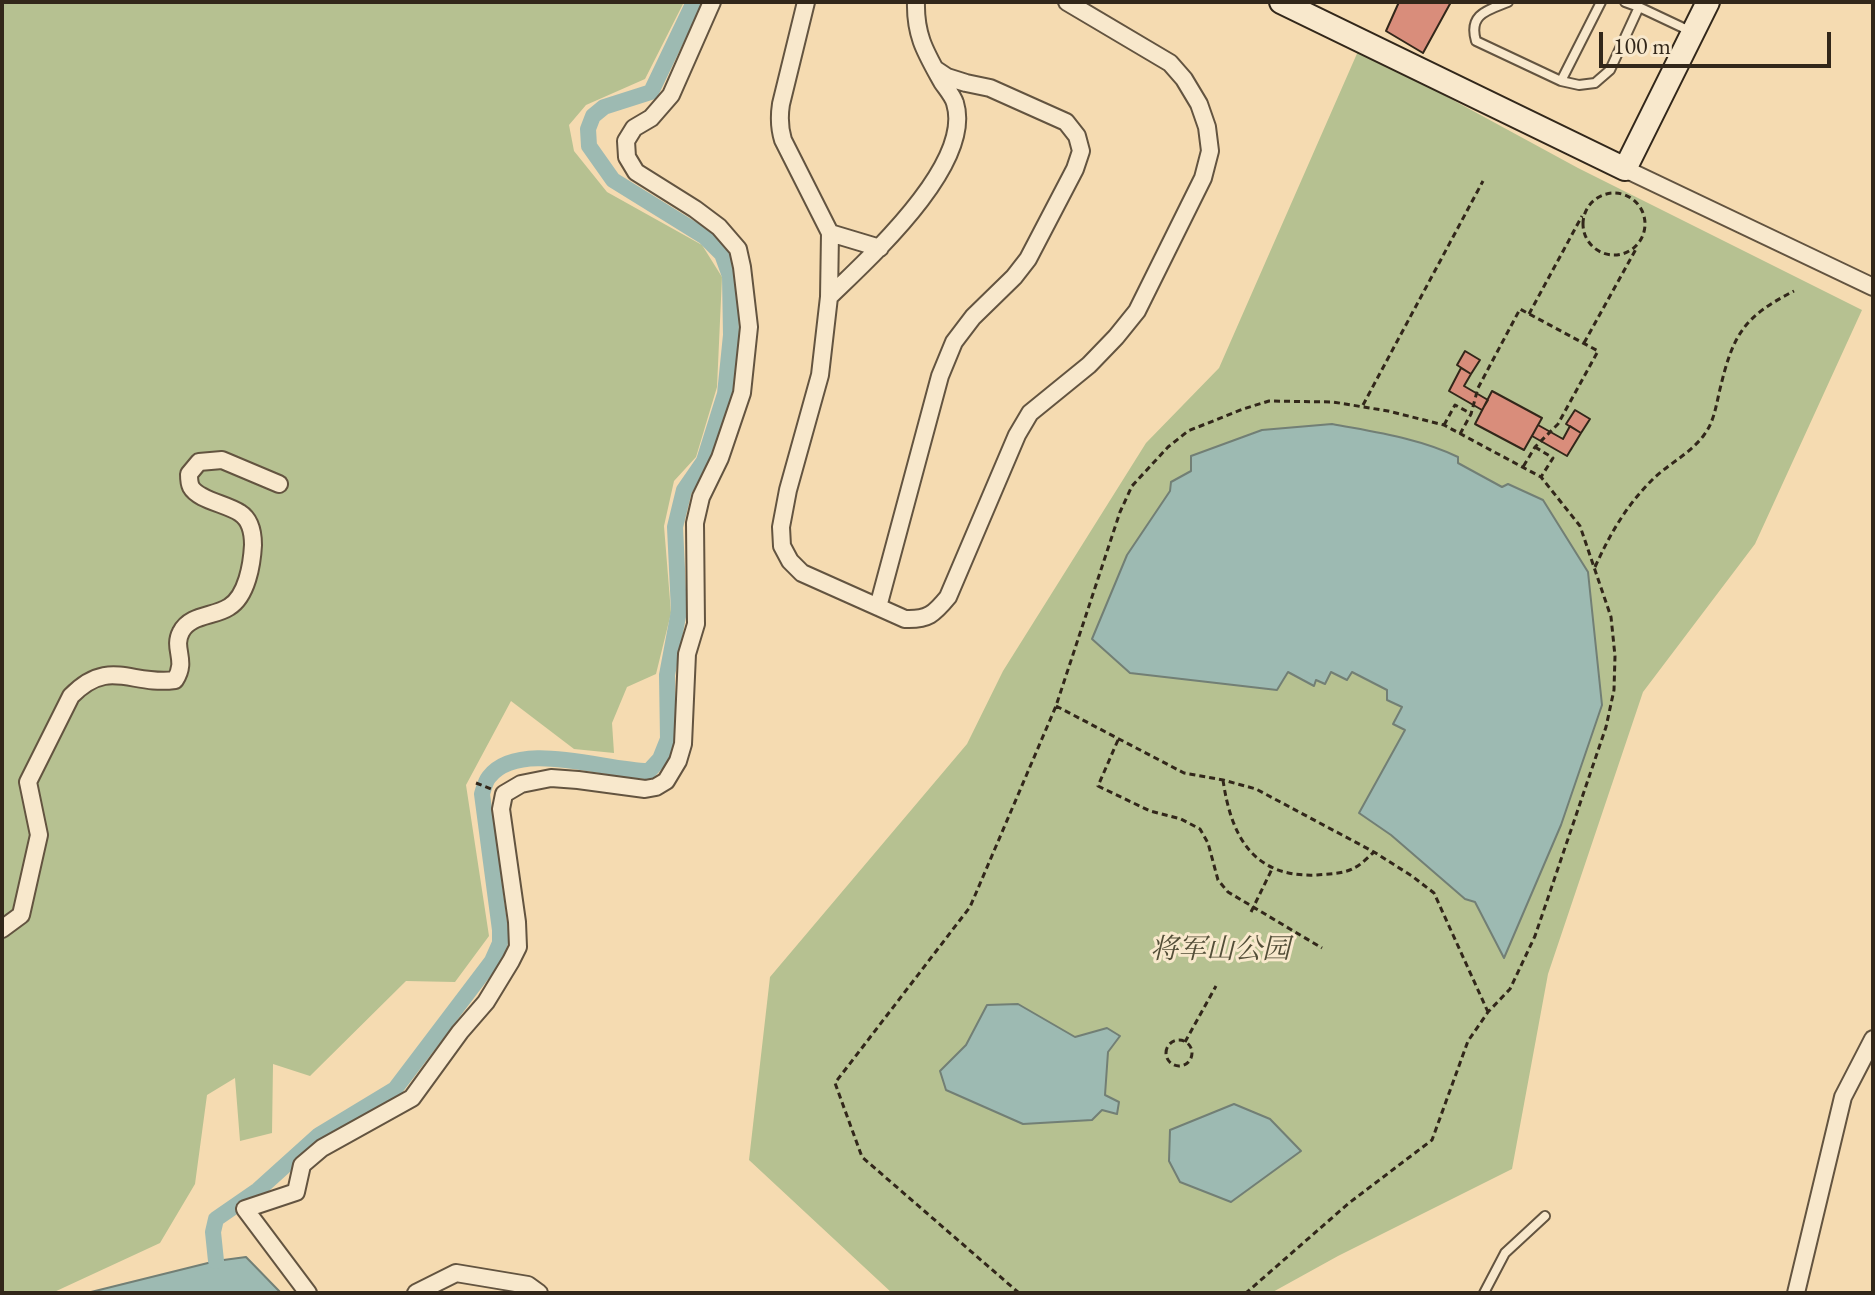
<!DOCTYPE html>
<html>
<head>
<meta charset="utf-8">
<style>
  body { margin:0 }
  #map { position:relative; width:1875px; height:1295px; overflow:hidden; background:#f5dbb1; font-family:"EB Garamond",serif }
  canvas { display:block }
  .frame { position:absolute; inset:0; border:4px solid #32271a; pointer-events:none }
  .scale { position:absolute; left:1599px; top:32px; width:232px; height:36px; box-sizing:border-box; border:4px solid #32271a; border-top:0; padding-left:10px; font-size:24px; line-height:28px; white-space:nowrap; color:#32271a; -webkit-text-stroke:6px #f8e8cc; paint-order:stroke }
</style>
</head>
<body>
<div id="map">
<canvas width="1875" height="1295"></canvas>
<div class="frame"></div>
<div class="scale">100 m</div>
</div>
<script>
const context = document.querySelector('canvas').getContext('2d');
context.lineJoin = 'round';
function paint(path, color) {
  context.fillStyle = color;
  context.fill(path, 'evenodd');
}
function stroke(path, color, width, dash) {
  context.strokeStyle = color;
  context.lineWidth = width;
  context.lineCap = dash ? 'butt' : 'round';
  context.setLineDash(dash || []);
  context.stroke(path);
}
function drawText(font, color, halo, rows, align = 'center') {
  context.font = font + ' "EB Garamond","Noto Serif SC",serif';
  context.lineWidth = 6;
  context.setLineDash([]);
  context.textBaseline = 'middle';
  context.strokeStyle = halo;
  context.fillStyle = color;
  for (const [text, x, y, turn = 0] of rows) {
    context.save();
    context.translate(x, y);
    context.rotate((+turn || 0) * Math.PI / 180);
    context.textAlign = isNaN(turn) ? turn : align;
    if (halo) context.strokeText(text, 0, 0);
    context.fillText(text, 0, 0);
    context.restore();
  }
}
paint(new Path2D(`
  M2,2H684L645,79L586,105L569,125L574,151L607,192L702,245L722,277L717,387L696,457L674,481L664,526L671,613L656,674L627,687L612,723L614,753L574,749L511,701L466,785L489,936L455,982L406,981L310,1076L273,1064L272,1133L240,1141L235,1078L207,1095L195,1184L160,1243L52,1293H2Z
  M1359,49L1578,168L1862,310L1755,544L1643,692L1548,974L1512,1169L1338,1256L1271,1293H892L749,1160L770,977L967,744L1003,671L1146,443L1219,368Z`), '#b6c191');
const water = new Path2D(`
  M1332,424C1374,432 1419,438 1458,457V463L1502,487L1508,484L1543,500L1588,572L1602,705L1561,825L1504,958L1475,902L1465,899L1391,835L1359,813L1405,730L1393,724L1402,707L1387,700V690L1352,672L1347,680L1331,672L1325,684L1316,680L1314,686L1288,672L1277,690L1130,673L1092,639L1127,555L1170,491L1171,482L1191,471V456L1262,430Z
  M1018,1004L1075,1037L1107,1028L1120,1036L1108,1052L1105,1095L1119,1102L1117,1114L1102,1110L1092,1120L1023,1124L946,1090L940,1071L966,1045L987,1005Z
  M1234,1104L1270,1119L1301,1151L1231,1202L1180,1182L1169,1161L1170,1130Z
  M246,1257L281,1293H87L216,1261Z`);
paint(water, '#9dbab2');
stroke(water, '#727f75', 2);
stroke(new Path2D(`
  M216,1261L213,1232L216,1219L258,1190L319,1135L395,1089L492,961L500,943V930L482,794C484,788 485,782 489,777C519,738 608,772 649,771L660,759L668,739L667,675L679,611L675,527L684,490L704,461L725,394L731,335L730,276L722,254L705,237L613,180L589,146L588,129L593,116L604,107L651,92L694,2`), '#9dbab2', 16);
const building = new Path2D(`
  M1399,2H1451L1423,53L1386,31Z
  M1465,351L1480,360L1471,374L1457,365Z
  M1461,368L1471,374L1464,386L1488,400L1482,410L1449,391Z
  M1492,391L1542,418L1524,450L1475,424Z
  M1575,410L1590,419L1581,433L1566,424Z
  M1538,425L1563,439L1570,426L1581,433L1567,456L1532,436Z`);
paint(building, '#d98d7b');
stroke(building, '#32271a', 2);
const lane = new Path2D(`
  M1508,2C1488,10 1468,14 1476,41L1561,81L1579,85L1595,83L1610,70L1639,7L1625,2
  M1639,7L1692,32
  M1561,81L1601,2
  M1484,1293L1505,1253L1545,1216`);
const street = new Path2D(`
  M806,2L781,104C779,117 779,127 783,140L830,233L829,297L820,375L788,490L781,527L782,546L790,561L802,573L905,619C928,620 934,614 948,597L1017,435L1030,413L1089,365L1116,337L1137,311L1203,178L1210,151L1207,127L1199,104L1184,79L1170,63L1067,2
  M1625,169L1873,287
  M830,233L880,248
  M829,297C869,258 974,164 955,103C953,96 946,88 942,82C926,53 915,36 916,2
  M878,607L940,376L954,342L973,317L1014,277L1028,259L1075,169L1081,151L1077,136L1066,122L990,88L966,83L947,77L935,69
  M2,929L21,915L39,835L28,782L71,696C109,657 131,686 175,680C188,660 172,649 181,632C190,614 214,617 229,607C247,596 252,564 253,545C253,533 251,520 240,513C227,504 198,500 191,487C189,483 189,478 189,474L199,462L222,460L279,484
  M308,1293L245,1209L296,1192L302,1165L322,1148L412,1098L460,1032L486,1002L511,961L518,947L517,922L501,809L504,794L521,784L551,778L578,780L645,789L656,787L666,781L678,761L683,744L687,654L696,624L695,523L701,497L720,458L742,393L749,327L742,267L738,249L719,227L695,209L636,172L627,157L626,141L634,128L651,118L671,95L712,2
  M416,1293L456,1273L528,1285L539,1293
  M1796,1293L1843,1097L1873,1039`);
const secondary = new Path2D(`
  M1281,2L1625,169L1708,2`);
stroke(lane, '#635440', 12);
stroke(street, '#635440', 20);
stroke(secondary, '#32271a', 26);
stroke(new Path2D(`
  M1583 224a31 31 0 1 1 62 0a31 31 0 1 1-62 0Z
  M1529,314L1582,216
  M1584,343L1636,249
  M1363,405L1483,181
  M1444,425L1455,405L1470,413
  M1460,434L1471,414L1478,388L1520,309L1598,351L1558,424L1535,447L1523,467
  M1535,447L1553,458L1541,477
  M1595,567C1610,534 1626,506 1652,480C1668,464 1690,454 1704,435C1714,422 1716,406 1720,389C1733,335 1743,317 1794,291
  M1056,706L1184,773L1223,780L1256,789L1374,852L1412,876L1434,893L1488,1012
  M1118,740L1098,786L1150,811L1181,819L1200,829L1208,843L1218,880L1228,892L1322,948
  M1223,780C1231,836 1253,878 1317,875C1328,874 1344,874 1354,868C1361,865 1368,857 1374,852
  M476,783L491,789
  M1251,912L1272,869
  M1166 1053a13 13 0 1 1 26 0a13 13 0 1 1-26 0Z
  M1185,1042L1216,986
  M1019,1293L862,1157L835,1083L970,907L1056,706L1120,512L1132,486L1168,447L1188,431L1243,409L1269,401L1333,402L1388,411L1444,425L1541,477L1580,526L1611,617L1615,656L1614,690L1606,727L1535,936L1510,989L1488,1012L1468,1041L1432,1140L1349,1203L1246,1293`), '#32271a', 3, [6, 4]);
stroke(lane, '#f8e8cc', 8);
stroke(street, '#f8e8cc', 16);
stroke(secondary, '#f8e8cc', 22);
drawText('italic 28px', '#534e38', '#f8e8cc', [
  ["将军山公园",1220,950]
]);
</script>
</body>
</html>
